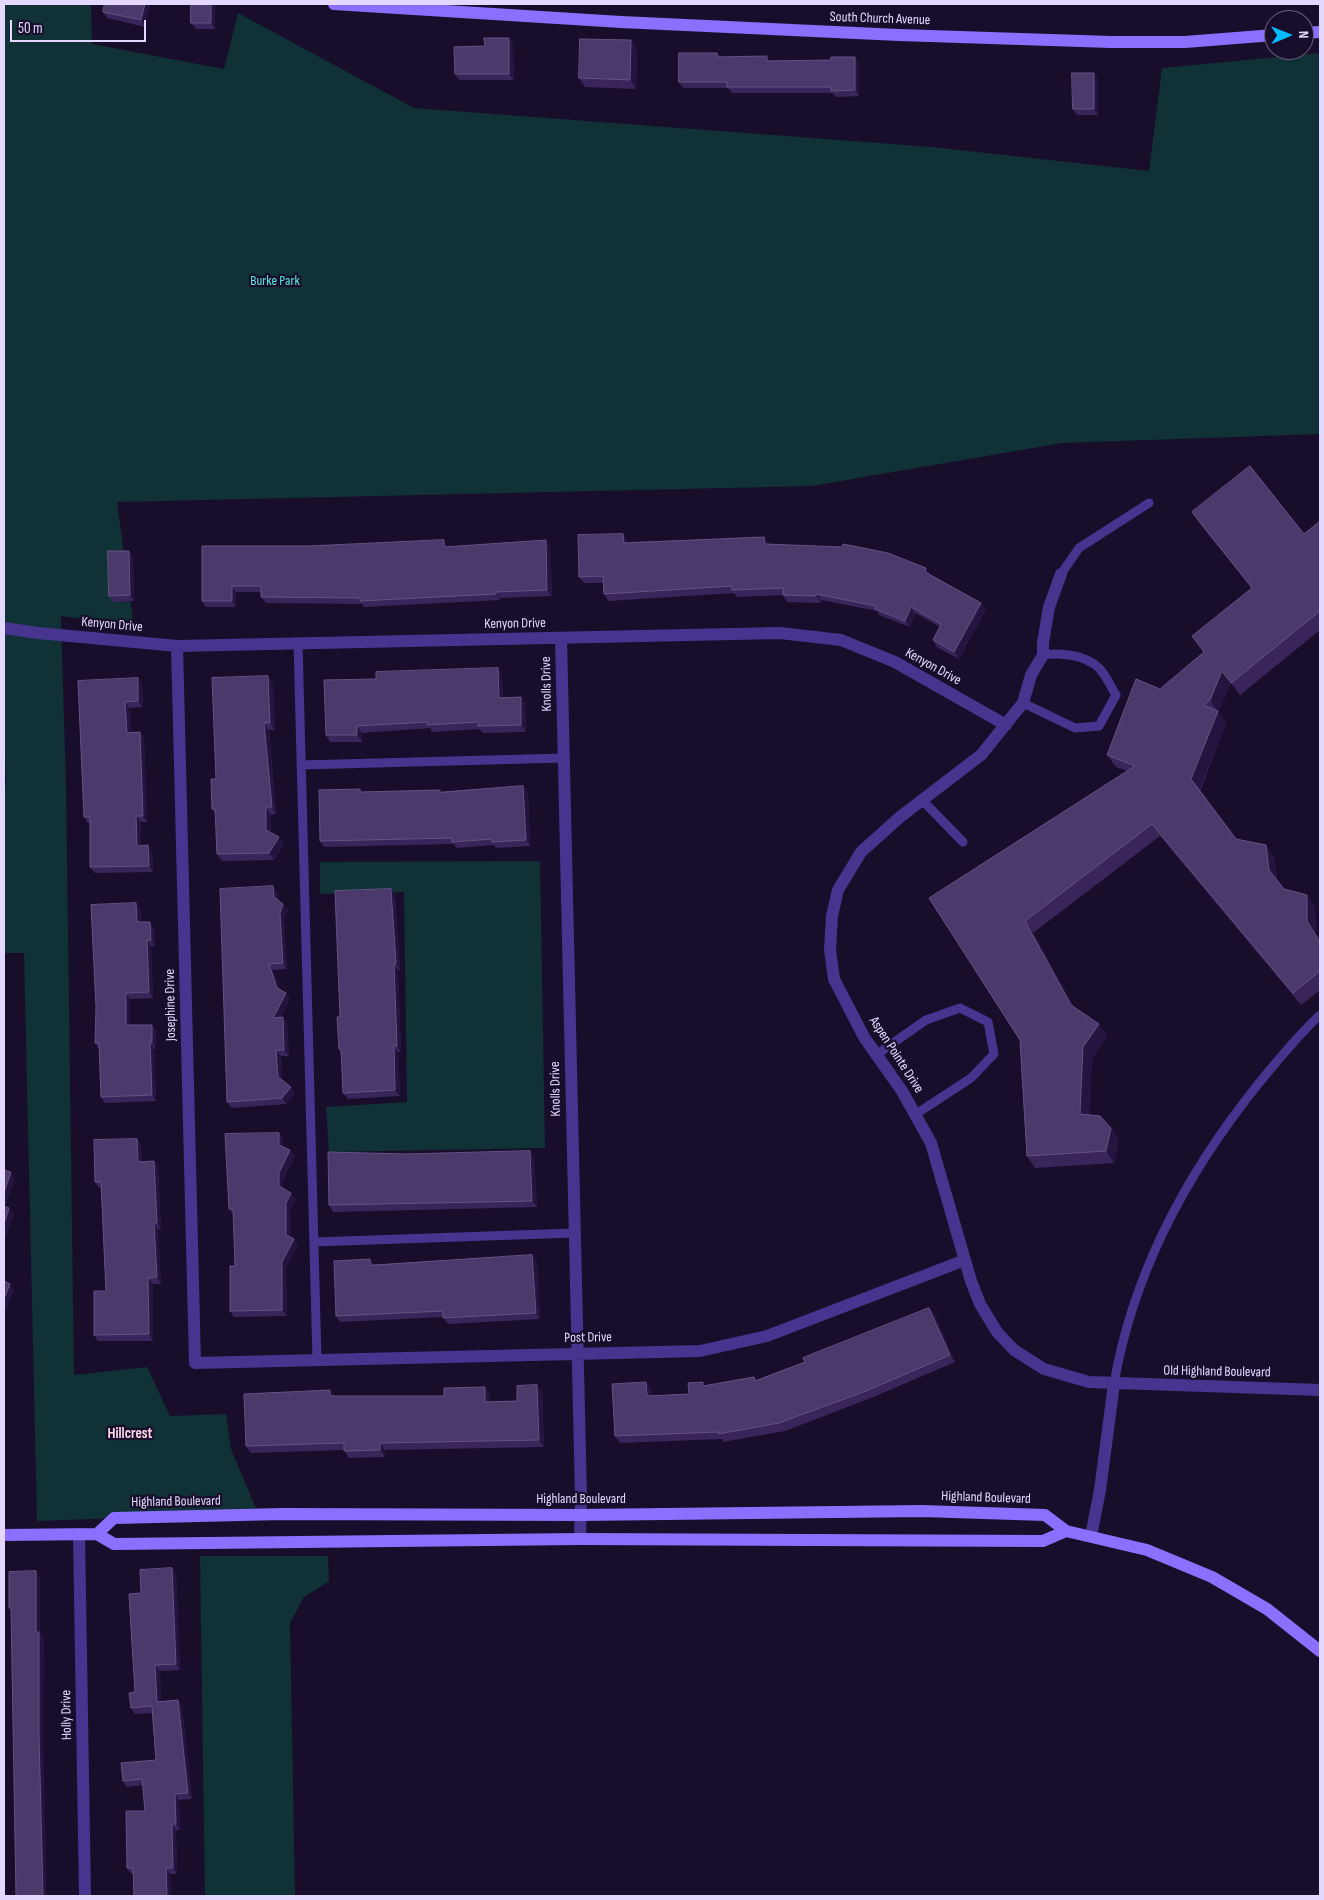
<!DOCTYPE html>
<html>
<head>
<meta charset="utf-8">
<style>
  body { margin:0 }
  #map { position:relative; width:1324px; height:1900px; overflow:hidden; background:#180e2b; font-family:"Sofia Sans Condensed",sans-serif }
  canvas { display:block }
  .frame { position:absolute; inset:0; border:5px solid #e3d8ff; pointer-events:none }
  .north { position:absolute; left:1264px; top:10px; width:50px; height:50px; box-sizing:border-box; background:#180e2b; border:1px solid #695f80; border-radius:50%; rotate:89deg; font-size:14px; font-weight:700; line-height:20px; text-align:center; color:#e3d8ff }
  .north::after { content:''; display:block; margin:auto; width:18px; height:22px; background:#04bbff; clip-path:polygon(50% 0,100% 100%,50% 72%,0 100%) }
  .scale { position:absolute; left:10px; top:20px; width:136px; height:22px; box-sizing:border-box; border:2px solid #e3d8ff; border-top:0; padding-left:6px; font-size:15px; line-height:18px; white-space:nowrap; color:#e3d8ff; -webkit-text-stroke:4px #180e2b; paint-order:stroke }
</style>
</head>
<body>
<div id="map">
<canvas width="1324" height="1900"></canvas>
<div class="frame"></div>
<div class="north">N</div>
<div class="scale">50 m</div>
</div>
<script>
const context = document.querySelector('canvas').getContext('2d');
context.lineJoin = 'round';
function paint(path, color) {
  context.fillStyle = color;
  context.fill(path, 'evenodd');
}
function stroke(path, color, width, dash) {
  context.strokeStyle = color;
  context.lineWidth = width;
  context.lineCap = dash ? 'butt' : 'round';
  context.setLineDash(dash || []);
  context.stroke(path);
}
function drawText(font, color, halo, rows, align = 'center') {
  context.font = font + ' "Sofia Sans Condensed",sans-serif';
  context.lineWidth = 4.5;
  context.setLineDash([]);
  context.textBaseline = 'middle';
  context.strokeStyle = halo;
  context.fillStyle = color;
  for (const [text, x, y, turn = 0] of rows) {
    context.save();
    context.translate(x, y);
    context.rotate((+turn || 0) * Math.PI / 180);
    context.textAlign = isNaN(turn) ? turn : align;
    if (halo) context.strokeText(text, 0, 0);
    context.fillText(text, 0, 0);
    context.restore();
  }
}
paint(new Path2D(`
  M4,4H91L92,44L224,69L238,13L414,108L932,147L1149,171L1162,68L1320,53V434L1062,443L812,486L117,502L134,626L61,616L66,785L74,1375L147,1367L170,1416L226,1414L231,1449L258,1513L37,1521L24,953H4V785H6L4,728Z
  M540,861L545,1148L329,1152L326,1107L407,1102L404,892L320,894V862Z
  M200,1556H328L329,1581L304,1597L290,1623L295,1896H205Z`), '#103136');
stroke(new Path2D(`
  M1061,574L1079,548L1149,503
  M298,643L317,1360
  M1023,703L1075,728L1099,726L1116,695C1111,687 1106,675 1099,668C1085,655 1061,652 1043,655
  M301,765L564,758
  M922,800L963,842
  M876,1055L926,1020L960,1008L988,1022L994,1054L971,1078L916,1114
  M314,1242L574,1233
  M1114,1384C1133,1272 1189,1170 1259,1083C1278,1060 1298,1035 1320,1015`), '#47348f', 9);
stroke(new Path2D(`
  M1061,574L1049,607L1043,643V655L1031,675L1023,703L981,755L900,817L861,852L838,890L832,916L830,950L834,979L864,1037L902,1091L931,1143L971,1281L980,1304L997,1332L1014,1350L1044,1369L1089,1382L1320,1390
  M4,628L38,633L177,646L780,633L841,640L895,662L1006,725
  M561,638L581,1497L580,1539
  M177,646L195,1363L700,1351L767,1336L965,1260
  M79,1534L85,1896
  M1091,1536L1100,1490L1114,1384`), '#47348f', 12);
stroke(new Path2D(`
  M334,4L621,22L899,35L1111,42H1185L1274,35
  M1304,33L1320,32
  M97,1534L114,1518L282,1514L580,1515L922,1511L1045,1515L1066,1531L1147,1550L1212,1577L1267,1609L1320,1651
  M4,1535L97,1534L114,1544L580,1539L1043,1541L1066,1531`), '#8c6fff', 12);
paint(new Path2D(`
  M150,4L145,27L107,18L103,12Z
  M215,4V29H196L191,23Z
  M509,38L513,44L514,80H459L455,74L485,46Z
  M631,40L637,49L636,89L585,87L579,78Z
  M717,53L720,57L770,61L859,63V96L836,97L833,93H732L728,88H683L679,82Z
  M1098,79V115H1077L1073,109Z
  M1192,512L1304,534L1320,521V630L1240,695L1231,683L1218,712L1226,723L1200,791L1236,839L1274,857L1277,880L1284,889L1315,907L1316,933L1320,940V990L1301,1005L1160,836L1033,933L1074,1007L1099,1024L1107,1036L1092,1059L1089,1115L1111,1128L1119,1140L1114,1163L1035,1168L1027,1156L1020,1040L929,898L1127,771L1116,767L1107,755L1160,689L1204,652L1192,636L1252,588L1200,524Z
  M623,534L628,541V542L764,537L769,544L926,568L931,575L981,603L986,610L959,659L937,647L933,640L940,627L915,613L910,627L879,615L877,611L821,600V603L787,602L783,595L737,597L734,593L608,601L604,594L603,583H584L579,577Z
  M202,546L448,547L550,546L552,596L500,598V600L364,607L362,604L266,603L261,597V592H236V607H206L202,601Z
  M129,551L133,557L134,601L113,602L109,596Z
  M498,668L502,675L503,697H521L525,704L526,732L483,733L480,729L432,732L430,728L362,733V742H330L326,735L376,679Z
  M78,681L142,684L143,707L129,708L131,733L140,732L144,738L147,822H141V845L152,851L153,872L95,873L90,867V823H88L84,817Z
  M273,683L275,730H269L276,814L271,815V833L279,837L284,844L274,860L222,861L217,854L216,815L212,809L216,779Z
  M523,786L528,792L530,846L496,848L494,845L456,848L454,844L324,847L320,841L362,792H442Z
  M391,889L395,895L400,970H398L401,1052H398L400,1096L348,1099L343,1093L341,1053L339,1049L340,1017Z
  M277,892L278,900L288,910L284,919L287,969L273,970L280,990L290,999L280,1018L287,1024L289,1056H281L282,1080L295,1093L286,1104L232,1108L227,1102Z
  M136,903L140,909L141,922L154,928L155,946H151L153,998L130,999V1025L156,1031V1049H154L156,1101L105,1103L101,1097L99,1049L95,1043Z
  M137,1139L141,1145L142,1162L154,1161L158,1167L161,1229H158L161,1284H153V1341H98L94,1335L106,1291L101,1188H99L95,1182Z
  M283,1139V1147L290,1150L295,1156L283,1180V1188L296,1199L290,1209V1237L298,1245L286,1268L287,1316L234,1317L230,1311L235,1266L234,1215L229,1209Z
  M530,1151L534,1157L537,1207L333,1212L329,1205L406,1154Z
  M532,1255L537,1261L540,1319L448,1324L443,1317L340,1322L336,1316L370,1259L374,1265Z
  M929,1308L935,1315L955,1362L871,1398L785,1431L723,1442L722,1439L620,1443L615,1436L652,1390V1396L689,1394L706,1386L754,1377L756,1380L805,1362Z
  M330,1390L335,1396H444L490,1394V1402L517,1401L542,1392L544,1447L385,1450V1457L349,1458L344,1450L251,1453L246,1446Z
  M172,1568L176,1575L180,1670L160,1671L161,1701L178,1700L182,1706L192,1799L179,1800L180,1830H176L177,1874H170L171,1896H134L133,1874H131L127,1868L145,1811L143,1785L127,1787L123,1781L156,1760L152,1713L135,1714L131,1708L135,1692L141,1593Z`), '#39255a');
paint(new Path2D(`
  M145,4H150L145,27L141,20Z
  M211,4H215V29L211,23Z
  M509,38L513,44L514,80L509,74Z
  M631,40L637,49L636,89L630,80Z
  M855,57L859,63V96L855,90Z
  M1094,73L1098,79V115L1094,109Z
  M623,534L628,541V549L624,543Z
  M764,537L769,544V551L765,544Z
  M444,540L448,547H444Z
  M546,540L550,546L552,596L547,590Z
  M129,551L133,557L134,601L130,595Z
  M926,568L931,575L929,579L925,572Z
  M232,586L236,592V607L232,601Z
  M496,592L500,598V600L496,594Z
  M816,594L821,600V603L816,596Z
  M981,603L986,610L959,659L954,652Z
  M911,607L915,613L910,627L905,621Z
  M498,668L502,675L503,704L499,698Z
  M1222,671L1231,683L1218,712L1210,700Z
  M268,676L273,683L275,730L270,723Z
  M138,678L142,684L143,707L138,701Z
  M521,697L525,704L526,732L521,725Z
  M125,702L129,708L131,739L127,733Z
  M1218,711L1226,723L1199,791L1191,779Z
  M264,723L269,730L276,814L272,807Z
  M357,726L362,733V742L357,735Z
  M140,732L144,738L147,822L143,816Z
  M523,786L528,792L530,846L526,840Z
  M266,807L271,815V837L266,830Z
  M136,816L141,822V852L137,846Z
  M279,837L284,844L274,860L269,853Z
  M148,845L152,851L153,872L149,866Z
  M1266,845L1274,857L1277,882L1269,870Z
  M273,886L277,892L278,903L274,897Z
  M391,889L395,895L400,970L396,964Z
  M1307,895L1315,907L1316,933L1320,940V942L1307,921Z
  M136,903L140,909L141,928L137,922Z
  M283,904L288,910L284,919L287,969L283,963L280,913Z
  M1025,921L1033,933L1079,1017L1071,1005Z
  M150,922L154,928L155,946L151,940Z
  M147,940L151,946L153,998L149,992Z
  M269,964L273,970L282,995L277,988Z
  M394,964L398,970L401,1052L397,1046Z
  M126,993L130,999V1031L126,1025Z
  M286,993L290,999L277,1024L273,1018Z
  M283,1017L287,1024L289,1056L284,1050Z
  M1099,1024L1107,1036L1092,1059L1088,1126L1080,1114L1083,1047Z
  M152,1025L156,1031V1049L152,1042Z
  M150,1042L154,1049L156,1101L152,1095Z
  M394,1046L398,1052L400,1096L395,1090Z
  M276,1050L281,1056L283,1083L278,1077Z
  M291,1087L295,1093L286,1104L282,1098Z
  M1111,1128L1119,1140L1114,1163L1106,1151Z
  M279,1133L283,1139V1151L279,1145Z
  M137,1139L141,1145L142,1168L138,1162Z
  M290,1150L295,1156L283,1180V1192L279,1186V1173Z
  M530,1151L534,1157L537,1207L532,1201Z
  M154,1161L158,1167L161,1229L157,1223Z
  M11,1172L15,1179L4,1211V1193Z
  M291,1193L296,1199L290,1209L291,1241L286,1235V1203Z
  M9,1208L14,1214L6,1237L4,1234V1224Z
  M154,1223L158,1229L161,1284L157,1277Z
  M294,1239L298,1245L286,1268L287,1316L282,1310V1262Z
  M532,1255L537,1261L540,1319L536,1313Z
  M148,1278L153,1284V1341L149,1334Z
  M10,1284L14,1290L4,1315V1299Z
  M929,1308L935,1315L955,1362L950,1355Z
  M646,1382L652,1390L653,1404L647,1396Z
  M537,1385L542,1392L544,1447L539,1440Z
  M485,1387L490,1394V1409L485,1402Z
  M330,1390L335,1397L330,1396Z
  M380,1443L385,1450V1457L380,1450Z
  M172,1568L176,1575L180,1670L176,1664Z
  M36,1571L40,1578V1632L44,1638L43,1740L47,1896H43L36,1632Z
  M155,1665L160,1671L162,1708L157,1702Z
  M178,1700L182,1706L192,1799L188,1793Z
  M175,1794L179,1800L180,1830L176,1824Z
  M172,1824L176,1830L177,1874L173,1868Z
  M166,1868L170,1874L171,1896H167Z`), '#241440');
const building = new Path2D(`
  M105,4H145L141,20L103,12Z
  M191,4H211V23H191Z
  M484,38H509V74H455L454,47L485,46Z
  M580,39L631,40L630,80L579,78Z
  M679,53H717V57L767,56V61L831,60V57H855V90L831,91V87H727V82H679Z
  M1072,73H1094V109H1073Z
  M1250,466L1304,534L1320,521V611L1231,683L1222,671L1210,700L1203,705L1218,711L1191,779L1236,839L1266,845L1269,870L1284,889L1307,895V921L1320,942V971L1293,993L1152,824L1025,921L1071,1005L1099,1024L1083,1047L1080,1114L1100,1116L1111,1128L1106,1151L1027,1156L1020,1040L929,898L1135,766L1107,755L1136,679L1160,689L1204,652L1192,636L1252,588L1192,512Z
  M623,534L624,543L764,537L765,544L842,547L843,544L888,553L926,568L925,572L981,603L954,652L933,640L941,624L911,607L905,621L875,609L876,606L816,594V596L783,595V588L732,590V586L604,594L603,576L579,577L578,535Z
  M444,540V547L546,540L547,590L496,592V594L360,601V598L261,597V586H232V601H202V546H309Z
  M108,551H129L130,595L109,596Z
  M498,668L499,698L521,697V725L478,726V722L427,725V722L357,726V735H326L324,680L376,679V672Z
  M268,676L270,723H264L272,807H266V830L279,837L269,853L217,854L215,809H212L211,779H216L212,678Z
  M138,678V701L125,702L127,733L140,732L143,816H136L137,846L148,845L149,866L90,867V817H84L78,681Z
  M523,786L526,840L492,842V839L452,842V838L320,841L319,790L360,789V792L440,790V792Z
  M273,886L274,897L283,904L280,913L283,963L269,964L277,988L286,993L273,1018L283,1017L284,1050H276L278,1077L291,1087L282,1098L227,1102L220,889Z
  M391,889L396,964H394L397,1046H394L395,1090L343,1093L341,1049H339L337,1017H340L335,891Z
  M136,903L137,922H150L151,940H147L149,992L126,993V1025H152V1042H150L152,1095L101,1097L99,1043H95L96,1007L91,905Z
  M279,1133V1145L290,1150L279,1173V1186L291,1193L286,1203V1235L294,1239L282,1262V1310L230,1311V1266H235L233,1209H229L225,1134Z
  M137,1139L138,1162L154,1161L157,1223H154L157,1277L148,1278L149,1334L94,1335V1291H106L101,1182H95L94,1140Z
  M530,1151L532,1201L329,1205L328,1152L406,1154Z
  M4,1170L11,1172L4,1193Z
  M4,1206L9,1208L4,1224Z
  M532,1255L536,1313L443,1318V1311L336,1316L334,1261L370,1259V1265Z
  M4,1281L10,1284L4,1299Z
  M929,1308L950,1355L866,1391L779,1423L718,1434V1432L615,1436L612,1384L646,1382L647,1396L689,1394L688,1383L703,1382V1386L754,1377L755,1381L805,1362L803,1358Z
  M537,1385L539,1440L380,1443V1450L344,1451V1443L246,1446L244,1394L330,1390V1396H444V1388L485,1387V1402L517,1401V1386Z
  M172,1568L176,1664L155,1665L157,1702L178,1700L188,1793L175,1794L176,1824H172L173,1868H166L167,1896H134L133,1868H127L126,1811H145L142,1779L123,1781L121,1763L156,1760L152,1706L131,1708L129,1693L135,1692L129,1594L141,1593L140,1570Z
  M36,1571V1632H39V1734L43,1896H16L11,1608H9V1572Z`);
paint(building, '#4b396c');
stroke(building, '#635283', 1);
drawText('14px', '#e3d8ff', '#180e2b', [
  ["South Church Avenue",880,19,2],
  ["Kenyon Drive",515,624,-1],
  ["Kenyon Drive",112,625,5],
  ["Kenyon Drive",933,667,29],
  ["Knolls Drive",547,684,-91],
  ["Josephine Drive",171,1005,-91],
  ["Aspen Pointe Drive",896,1055,57],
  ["Knolls Drive",556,1089,-91],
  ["Post Drive",588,1338,-1],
  ["Old Highland Boulevard",1217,1372,1],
  ["Highland Boulevard",986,1498,2],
  ["Highland Boulevard",581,1499],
  ["Highland Boulevard",176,1502,-1],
  ["Holly Drive",67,1715,-91]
]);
drawText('14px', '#57ece0', '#180e2b', [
  ["Burke Park",275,281]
]);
drawText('bold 15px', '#ffdaeb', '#180e2b', [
  ["Hillcrest",130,1434]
]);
</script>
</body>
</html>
